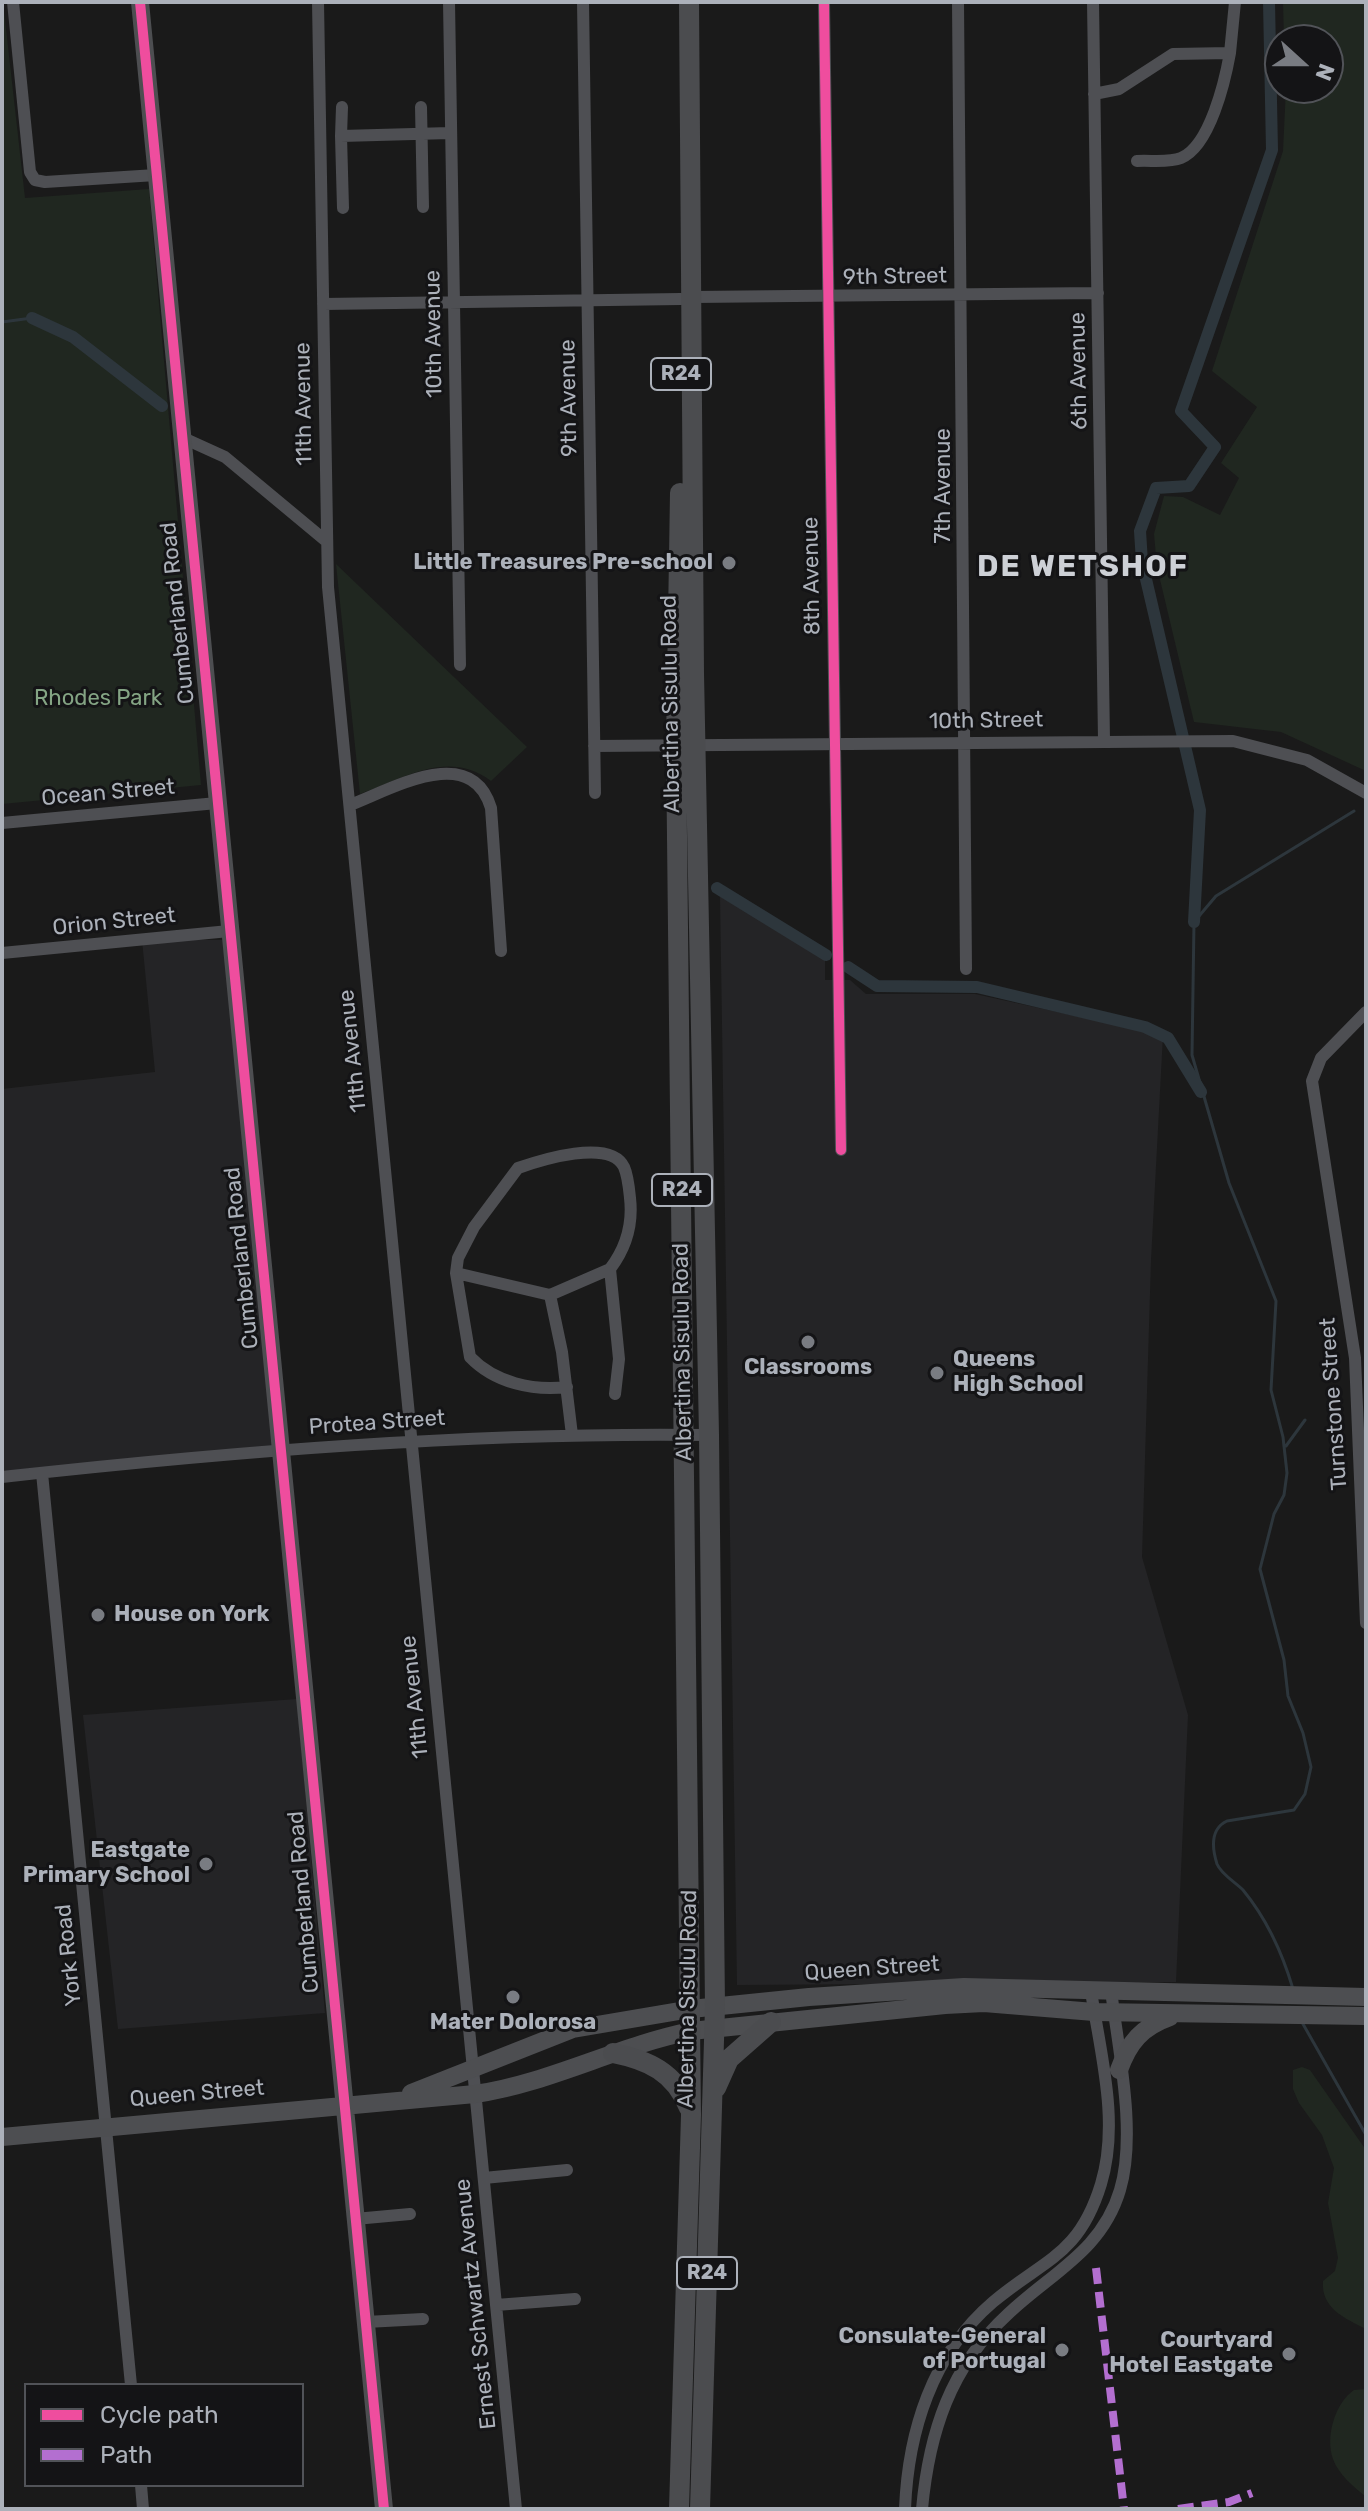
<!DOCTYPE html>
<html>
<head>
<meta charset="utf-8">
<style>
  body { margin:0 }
  #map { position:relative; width:1368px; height:2511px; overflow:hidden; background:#1a1a1a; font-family:Rubik,sans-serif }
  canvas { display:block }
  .frame { position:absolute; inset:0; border:4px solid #acb1ba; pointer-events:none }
  .legend { position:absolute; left:24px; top:2383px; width:280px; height:104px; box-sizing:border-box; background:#141416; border:2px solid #515358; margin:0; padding:10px 14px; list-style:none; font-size:24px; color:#acb1ba }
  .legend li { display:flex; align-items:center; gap:16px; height:40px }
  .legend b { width:40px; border:2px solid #515358 }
  .north { position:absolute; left:1264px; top:24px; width:80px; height:80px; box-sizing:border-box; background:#141416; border:2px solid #515358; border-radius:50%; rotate:111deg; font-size:22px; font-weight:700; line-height:32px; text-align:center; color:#acb1ba }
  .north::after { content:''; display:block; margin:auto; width:28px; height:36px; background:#797c82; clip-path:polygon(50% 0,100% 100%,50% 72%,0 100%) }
</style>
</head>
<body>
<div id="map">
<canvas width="1368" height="2511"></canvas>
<div class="frame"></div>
<ul class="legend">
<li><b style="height:10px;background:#ef4d9e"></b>Cycle path</li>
<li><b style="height:10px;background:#b36fd0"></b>Path</li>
</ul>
<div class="north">N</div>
</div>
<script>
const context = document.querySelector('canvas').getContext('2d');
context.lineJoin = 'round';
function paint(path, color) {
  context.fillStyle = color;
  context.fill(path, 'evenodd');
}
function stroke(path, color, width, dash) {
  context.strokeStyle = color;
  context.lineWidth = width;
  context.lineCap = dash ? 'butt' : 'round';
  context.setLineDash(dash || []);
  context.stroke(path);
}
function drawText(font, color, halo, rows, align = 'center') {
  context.font = font + ' Rubik,sans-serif';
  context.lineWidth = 6;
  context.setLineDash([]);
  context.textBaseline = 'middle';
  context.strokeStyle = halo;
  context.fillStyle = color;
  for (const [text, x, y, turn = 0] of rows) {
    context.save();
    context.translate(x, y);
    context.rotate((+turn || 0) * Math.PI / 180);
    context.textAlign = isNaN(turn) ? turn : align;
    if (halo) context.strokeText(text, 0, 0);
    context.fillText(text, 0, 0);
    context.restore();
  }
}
paint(new Path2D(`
  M720,896L825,959V980H850L866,994H975L1163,1035L1151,1260L1142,1557L1188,1715L1176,1982L737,1985Z
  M142,940H227L281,1453L2,1478V1089L155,1072Z
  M297,1699L325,2013L118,2029L83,1715Z`), '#242426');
paint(new Path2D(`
  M3,2L25,198L149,189L201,785L2,804Z
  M1283,2H1366V771L1281,732L1194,722L1157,567L1154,534L1164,496L1183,497L1220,515L1239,478L1221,463L1257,407L1212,371L1283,151L1286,88H1328V40H1284Z
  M336,564L527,747L491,781C448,749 405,778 360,794Z
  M1302,2067L1310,2070L1366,2150V2329C1345,2318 1321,2309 1323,2281L1335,2271L1338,2258L1328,2203L1334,2168L1322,2135L1299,2103L1293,2089V2070Z
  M1366,2389V2497C1354,2487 1338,2474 1333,2459C1325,2437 1335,2403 1354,2390Z`), '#202720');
stroke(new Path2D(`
  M2,322L32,318
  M1286,1446L1305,1420
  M1293,1989C1283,1955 1266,1918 1243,1890C1235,1882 1221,1874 1217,1864C1212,1848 1210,1829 1227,1821L1294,1810L1305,1794L1311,1767L1303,1733L1288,1696L1284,1660L1260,1569L1274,1514L1284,1495L1287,1473L1283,1437L1271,1390L1276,1301L1229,1183L1192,1055L1194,922L1216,896L1354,811
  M1303,2024L1366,2135`), '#2d363c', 3);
stroke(new Path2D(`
  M32,318L73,337L162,406
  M717,888L826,955
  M1194,922L1200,810L1142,562L1140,531L1156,488L1189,486L1215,447L1181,411L1272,150L1269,2
  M848,967L877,986L977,987L1145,1027L1168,1038L1201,1092`), '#2d363c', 12);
stroke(new Path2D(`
  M13,2L30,172L35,180L45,182L156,175
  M318,2L328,587L516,2509
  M449,2L460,665
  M583,2L595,793
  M824,2L841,1150
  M958,2L966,969
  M1093,2L1104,740
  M1094,94L1119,89L1173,54L1230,53L1235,2
  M342,107L341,136L450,133
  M421,107L423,207
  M341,136L343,208
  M1137,161C1150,160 1169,163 1181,158C1210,146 1225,81 1230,53
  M693,297L1098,293
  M323,304L681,299
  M181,437L225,457L326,541
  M594,746L1233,741L1307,760L1366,793
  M350,805C392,789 471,742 491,808L501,951
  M2,823L217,803
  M2,953L229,931
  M1366,1012L1321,1058L1312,1081L1355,1358L1366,1623
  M610,1269L619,1359L615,1394
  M456,1273L550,1295L610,1269C626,1248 633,1224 630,1198C629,1188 628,1176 624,1167C610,1138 541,1160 518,1168L474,1227L458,1258L456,1273L470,1357C495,1383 533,1391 567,1387
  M550,1295L562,1352L572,1435
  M42,1473L131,2385
  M2,1477C237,1451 472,1432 709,1435
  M484,2178L567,2170
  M355,2219L410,2214
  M496,2305L575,2299
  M366,2322L423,2319
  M141,2485L143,2509
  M905,2509C908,2432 932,2354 993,2302C1044,2259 1079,2256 1101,2184C1120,2122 1100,2052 1091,1991
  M922,2509C929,2433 950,2367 1008,2314C1051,2273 1102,2251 1120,2190C1137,2133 1118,2049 1111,1990`), '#4e4f53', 12);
stroke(new Path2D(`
  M140,2L384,2509
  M1119,2070C1129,2042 1142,2027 1170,2017
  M411,2093L573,2029L691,2009L809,1997L964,1987L1366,1997
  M2,2137L475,2094C550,2083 617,2046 691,2031L945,2005L984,2003L1094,2012L1366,2016`), '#4d4e51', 18);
stroke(new Path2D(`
  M689,2L694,673L709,1435L715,2007L700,2509
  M613,2053C648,2060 675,2072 689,2108
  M716,2088L729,2059L771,2022
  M679,2509L691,2115L676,746L680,493`), '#4b4c4f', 20);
stroke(new Path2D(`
  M1096,2268L1124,2509
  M1178,2509L1229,2502L1252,2493`), '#b36fd0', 8, [16, 8]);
stroke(new Path2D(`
  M140,2L384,2509
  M824,2L841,1150`), '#ef4d9e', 10);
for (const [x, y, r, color] of [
  [729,563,8,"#797c82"],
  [808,1342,8,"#797c82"],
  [937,1373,8,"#797c82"],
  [98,1615,8,"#797c82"],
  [206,1864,8,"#797c82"],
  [513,1997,8,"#797c82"],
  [1062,2350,8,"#797c82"],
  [1289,2354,8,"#797c82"]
]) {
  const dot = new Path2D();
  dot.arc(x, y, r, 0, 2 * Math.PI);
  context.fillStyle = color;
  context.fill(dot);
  stroke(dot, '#141416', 3);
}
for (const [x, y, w] of [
  [681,374,60],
  [682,1190,60],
  [707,2273,60]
]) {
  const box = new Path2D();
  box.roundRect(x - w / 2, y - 16, w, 32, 6);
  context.fillStyle = '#141416';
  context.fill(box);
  stroke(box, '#acb1ba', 2);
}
drawText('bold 20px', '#acb1ba', null, [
  ["R24",681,374],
  ["R24",682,1190],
  ["R24",707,2273]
]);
drawText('22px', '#acb1ba', '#141416', [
  ["9th Street",895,277,-1],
  ["10th Avenue",434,334,-91],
  ["6th Avenue",1079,371,-91],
  ["9th Avenue",569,398,-91],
  ["11th Avenue",304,404,-91],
  ["7th Avenue",944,486,-90],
  ["8th Avenue",812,576,-91],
  ["Cumberland Road",178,613,-96],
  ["Albertina Sisulu Road",671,704,-91],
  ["10th Street",986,721,-1],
  ["Ocean Street",108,793,-5],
  ["Orion Street",114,922,-6],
  ["11th Avenue",353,1051,-96],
  ["Cumberland Road",242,1258,-96],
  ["Albertina Sisulu Road",683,1352,-91],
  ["Turnstone Street",1334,1404,-94],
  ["Protea Street",377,1423,-4],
  ["11th Avenue",415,1697,-96],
  ["Cumberland Road",304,1902,-95],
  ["York Road",69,1955,-96],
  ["Queen Street",872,1969,-4],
  ["Albertina Sisulu Road",688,1999,-89],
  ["Queen Street",197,2094,-5],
  ["Ernest Schwartz Avenue",476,2304,-96]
]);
drawText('bold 22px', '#acb1ba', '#141416', [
  ["Little Treasures Pre-school",713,563],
  ["Queens",953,1360,"left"],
  ["High School",953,1385,"left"],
  ["Classrooms",808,1368,"center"],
  ["House on York",114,1615,"left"],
  ["Eastgate",190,1851],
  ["Primary School",190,1876],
  ["Mater Dolorosa",513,2023,"center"],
  ["Consulate-General",1046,2337],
  ["of Portugal",1046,2362],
  ["Courtyard",1273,2341],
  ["Hotel Eastgate",1273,2366]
], 'right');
drawText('22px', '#84a484', '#141416', [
  ["Rhodes Park",98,699]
]);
context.letterSpacing = '2px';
drawText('bold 30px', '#cdd0d6', '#141416', [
  ["DE WETSHOF",1083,567]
]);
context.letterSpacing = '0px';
</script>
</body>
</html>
